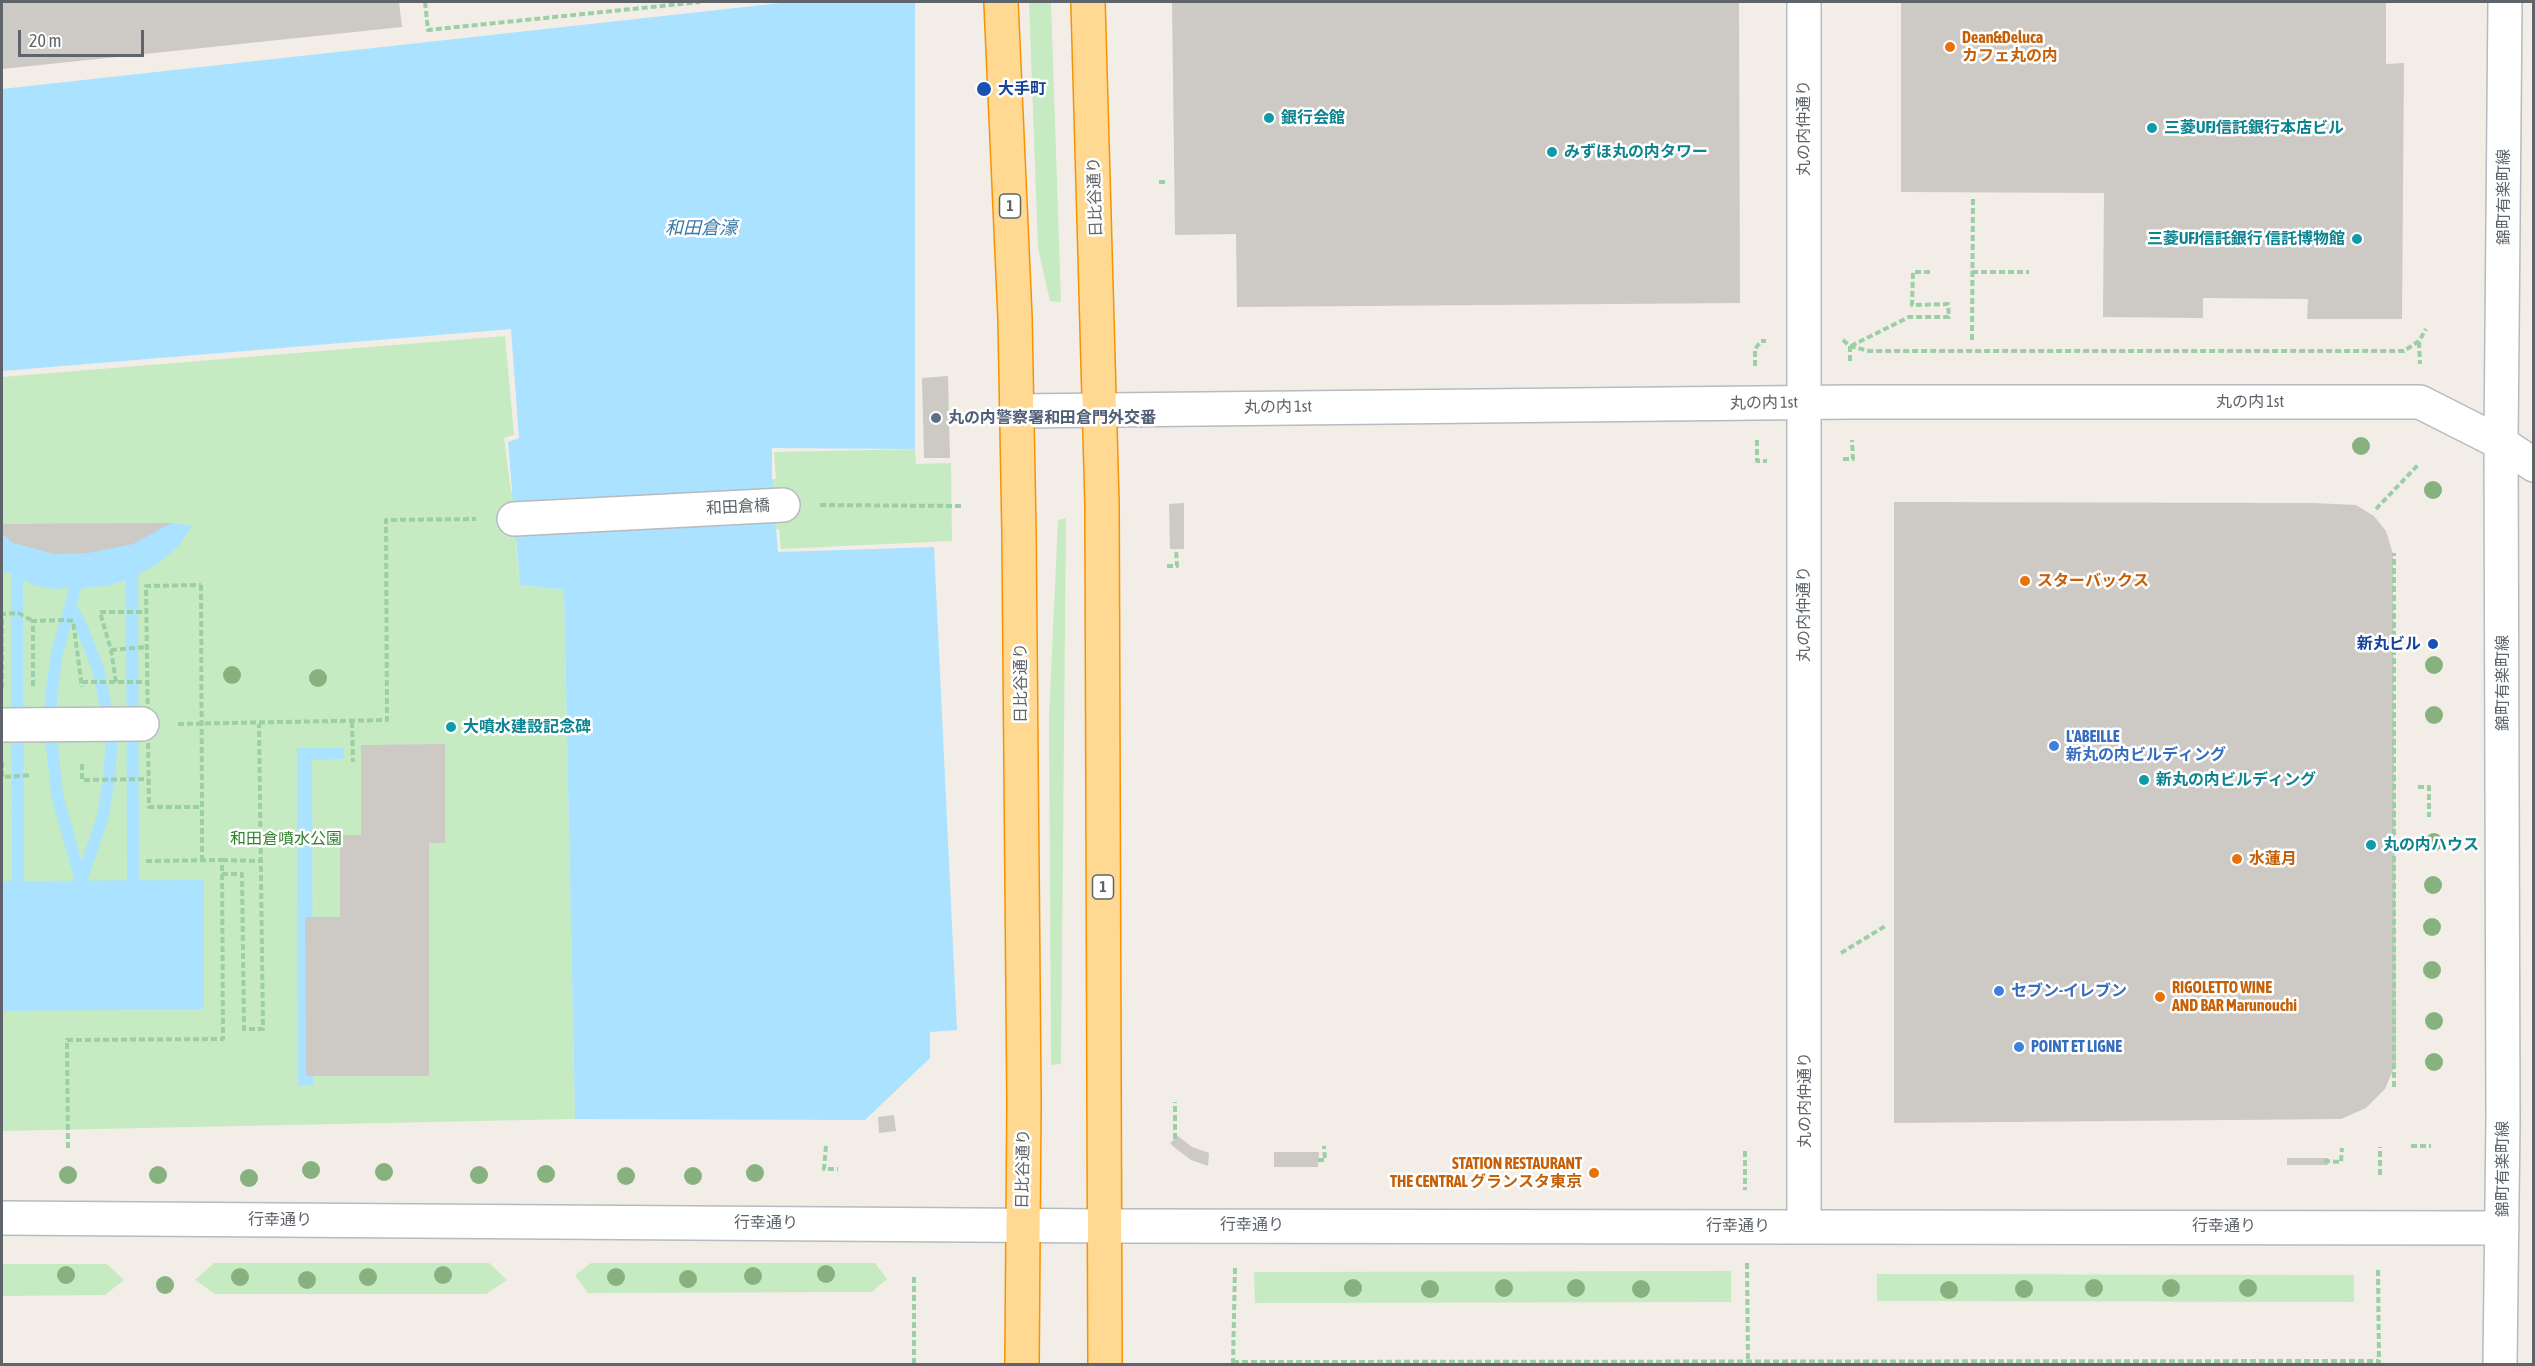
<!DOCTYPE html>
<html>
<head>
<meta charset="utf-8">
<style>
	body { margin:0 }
	#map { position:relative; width:2535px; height:1366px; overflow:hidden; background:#f2eee7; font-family:"Asap Condensed",sans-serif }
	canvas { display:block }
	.frame { position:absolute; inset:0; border:3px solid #5e6469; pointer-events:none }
	.scale { position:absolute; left:18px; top:30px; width:126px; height:27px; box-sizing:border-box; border:3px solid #5e6469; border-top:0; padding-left:8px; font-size:18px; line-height:21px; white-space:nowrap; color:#5e6469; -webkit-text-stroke:4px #fff; paint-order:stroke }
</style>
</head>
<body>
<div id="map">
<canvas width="2535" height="1366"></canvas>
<div class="frame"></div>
<div class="scale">20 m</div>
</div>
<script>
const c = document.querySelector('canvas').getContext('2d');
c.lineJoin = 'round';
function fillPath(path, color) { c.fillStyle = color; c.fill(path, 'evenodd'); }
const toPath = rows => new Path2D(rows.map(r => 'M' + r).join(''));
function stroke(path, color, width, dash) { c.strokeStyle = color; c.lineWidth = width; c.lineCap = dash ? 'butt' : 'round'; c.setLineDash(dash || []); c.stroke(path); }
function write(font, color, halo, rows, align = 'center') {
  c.font = font + ' "Asap Condensed","Noto Sans JP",sans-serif'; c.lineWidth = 5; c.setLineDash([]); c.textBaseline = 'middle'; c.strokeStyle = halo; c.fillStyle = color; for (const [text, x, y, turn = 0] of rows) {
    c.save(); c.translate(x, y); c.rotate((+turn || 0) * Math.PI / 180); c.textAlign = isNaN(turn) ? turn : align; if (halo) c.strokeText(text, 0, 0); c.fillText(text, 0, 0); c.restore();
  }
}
fillPath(toPath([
	[1029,2,1051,2,1061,302,1050,301,1038,248],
	[505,336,514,435,504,438,511,491,776,479,774,452,915,449,916,464,951,463,952,541,781,549,779,529,516,542,520,585,564,590,575,1119,2,1131,2,377],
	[1066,518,1061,1064,1051,1065,1049,717,1058,520],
	[214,1263,489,1263,507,1280,486,1294,215,1294,195,1280],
	[591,1263,875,1263,887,1279,872,1292,588,1293,575,1275],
	[2,1264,107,1264,124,1280,105,1295,2,1296],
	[1731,1271,1731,1302,1255,1303,1254,1272],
	[1877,1274,2354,1275,2354,1302,1877,1301]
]), '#c6ebc2');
fillPath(toPath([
	[790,2,915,2,915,449,772,448,772,477,778,552,934,547,957,1030,930,1032,930,1058,865,1120,575,1119,564,590,520,585,508,442,519,438,511,329,2,371,2,89],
	[171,523,192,526,178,547,157,564,132,578,106,586,55,589,36,586,2,570,2,524],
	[297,748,344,748,344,759,312,760,313,1085,298,1086],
	[204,880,204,1009,2,1011,2,881]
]), '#aae2ff');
stroke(toPath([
	[132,578,133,880],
	[17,579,18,881],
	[75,589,57,653,51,696,51,736,57,795,81,881],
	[70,607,80,623,98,669,112,737,109,780,102,820,81,881]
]), '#aae2ff', 12);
fillPath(toPath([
	[2,2,399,2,402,27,2,69],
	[1172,2,1739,2,1740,303,1237,307,1236,234,1175,235],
	[1901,2,2386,2,2386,64,2404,63,2402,319,2307,319,2308,299,2203,298,2203,318,2103,317,2104,193,1901,192],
	[948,376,950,458,924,458,922,378],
	[1894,502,2313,503,2356,505,2374,516,2386,531,2393,554,2396,1063,2385,1089,2366,1108,2341,1119,1894,1123],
	[1184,503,1184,549,1170,549,1169,504],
	[171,523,133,544,88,553,55,554,13,543,2,533,2,524],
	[445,744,445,843,429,843,429,1076,306,1076,305,917,340,917,340,835,361,835,361,745],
	[894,1115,896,1131,879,1133,878,1117],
	[1178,1136,1192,1147,1209,1153,1208,1166,1191,1160,1175,1148,1170,1143],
	[1274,1152,1319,1152,1318,1167,1274,1167],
	[2287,1158,2328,1158,2328,1165,2287,1165]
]), '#cdc9c4');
const street = toPath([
	[1804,2,1804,1226],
	[514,519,783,505],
	[2,725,142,724]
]);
const secondary = toPath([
	[1016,411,1851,402,2420,402,2501,443,2534,465],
	[2,1218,1105,1226,2502,1228],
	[2500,1364,2503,1119,2501,443,2505,2]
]);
const highway = toPath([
	[1001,2,1015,318,1019,532,1024,1102,1022,1364],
	[1088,2,1102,504,1105,1364]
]);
stroke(street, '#b7babf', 36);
stroke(secondary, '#b5bbc0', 36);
stroke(highway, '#f99200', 36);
stroke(toPath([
	[425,2,428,30,700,2],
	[1159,182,1168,182],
	[1972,272,2029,272],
	[1843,340,1850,346,1869,351,2404,351,2419,341,2426,329],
	[1972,340,1973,198],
	[2419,342,2420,364],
	[1850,346,1850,364],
	[1851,346,1909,317,1949,317,1948,304,1912,305,1913,272,1933,272],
	[1755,366,1755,349,1761,341,1766,341],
	[1757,440,1757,461,1767,461],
	[1843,459,1853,459,1852,440],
	[820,505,963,506],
	[2376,509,2419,464],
	[1167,566,1177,566,1176,549],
	[201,585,202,807,149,807,146,586,201,585],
	[111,650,147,647],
	[82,682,147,682],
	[116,682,111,650,100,612,147,612],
	[33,686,33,621,66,620,73,621,82,687],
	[2,688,2,614,18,613,33,621],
	[352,722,353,762],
	[178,724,387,720,386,520,476,519],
	[2,762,2,777,31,775],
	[82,764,82,780,148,779],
	[2418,787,2429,787,2429,817],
	[287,842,340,843],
	[222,860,261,861],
	[202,861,202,807],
	[222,874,242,874,244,1029,263,1029,259,724],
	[1841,953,1887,925],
	[2394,1087,2394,553],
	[1175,1139,1175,1102],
	[826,1146,824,1169,838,1169],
	[2411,1146,2431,1146],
	[68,1148,67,1040,223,1039,222,860,146,861],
	[1745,1151,1745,1190],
	[1318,1160,1325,1160,1324,1146],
	[2324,1161,2341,1162,2342,1148],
	[2380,1175,2380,1147],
	[1747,1263,1748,1364],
	[2378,1270,2379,1364],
	[1233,1362,2379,1361],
	[914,1364,914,1275],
	[1233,1364,1235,1268]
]), '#9ccfa5', 4, [6, 3]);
stroke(street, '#fff', 33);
stroke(secondary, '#fff', 33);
stroke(highway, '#ffd891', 33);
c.fillStyle = '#87b280';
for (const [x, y] of [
	[2361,446],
	[2433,490],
	[2434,665],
	[232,675],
	[318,678],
	[2434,715],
	[2434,842],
	[2433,885],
	[2432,927],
	[2432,970],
	[2434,1021],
	[2434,1062],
	[311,1170],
	[384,1172],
	[755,1173],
	[546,1174],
	[68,1175],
	[158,1175],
	[479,1175],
	[626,1176],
	[693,1176],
	[249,1178],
	[826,1274],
	[66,1275],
	[443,1275],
	[753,1276],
	[240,1277],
	[368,1277],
	[616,1277],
	[688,1279],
	[307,1280],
	[165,1285],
	[1353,1288],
	[1504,1288],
	[1576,1288],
	[2094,1288],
	[2171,1288],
	[2248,1288],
	[1430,1289],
	[1641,1289],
	[2024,1289],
	[1949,1290]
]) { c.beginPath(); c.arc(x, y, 9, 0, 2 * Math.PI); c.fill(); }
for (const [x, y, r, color] of [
	[1950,47,6,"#e8710a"],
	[984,89,8,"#1a4fb4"],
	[1269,118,6,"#0f9aa8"],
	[2152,128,6,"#0f9aa8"],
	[1552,152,6,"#0f9aa8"],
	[2357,239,6,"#0f9aa8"],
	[936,418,6,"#5c6f8a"],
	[2025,581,6,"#e8710a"],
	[2433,644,6,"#1a4fb4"],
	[451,727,6,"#0f9aa8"],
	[2054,746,6,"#3f7fe0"],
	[2144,780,6,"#0f9aa8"],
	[2371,845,6,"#0f9aa8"],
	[2237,859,6,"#e8710a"],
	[1999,991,6,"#3f7fe0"],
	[2160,997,6,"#e8710a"],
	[2019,1047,6,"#3f7fe0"],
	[1594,1173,6,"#e8710a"]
]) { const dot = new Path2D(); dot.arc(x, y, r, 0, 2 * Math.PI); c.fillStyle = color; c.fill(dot); stroke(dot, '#fff', 2); }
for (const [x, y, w] of [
	[1010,206,21],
	[1103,887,21]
]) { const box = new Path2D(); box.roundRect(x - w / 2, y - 12, w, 24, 4.5); c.fillStyle = '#fff'; c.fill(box); stroke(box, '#5e6469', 1.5); }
write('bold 15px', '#5e6469', null, [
	["1",1010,206],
	["1",1103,887]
]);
write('bold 16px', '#c56008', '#fff', [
	["Dean&Deluca",1962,38],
	["カフェ丸の内",1962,56],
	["スターバックス",2037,581],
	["水蓮月",2249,859],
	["RIGOLETTO WINE",2172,988],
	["AND BAR Marunouchi",2172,1006],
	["STATION RESTAURANT",1582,1164,"right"],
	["THE CENTRAL グランスタ東京",1582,1182,"right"]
], 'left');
write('bold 16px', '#164399', '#fff', [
	["大手町",998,89],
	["新丸ビル",2421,644,"right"]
], 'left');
write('bold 16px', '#0d838f', '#fff', [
	["銀行会館",1281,118],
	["三菱UFJ信託銀行本店ビル",2164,128],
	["みずほ丸の内タワー",1564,152],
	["三菱UFJ信託銀行 信託博物館",2345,239,"right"],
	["大噴水建設記念碑",463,727],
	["新丸の内ビルディング",2156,780],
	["丸の内ハウス",2383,845]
], 'left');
write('16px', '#5e6469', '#fff', [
	["丸の内仲通り",1804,128,-90],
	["日比谷通り",1095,197,-92],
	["錦町有楽町線",2504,197,-90],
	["丸の内 1st",2250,402],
	["丸の内 1st",1764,403,-1],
	["丸の内 1st",1278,407,-1],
	["和田倉橋",738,507,-3],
	["丸の内仲通り",1804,614,-90],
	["日比谷通り",1021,683,-90],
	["錦町有楽町線",2503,683,-90],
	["丸の内仲通り",1805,1100,-90],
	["日比谷通り",1023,1169,-89],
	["錦町有楽町線",2503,1169,-90],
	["行幸通り",280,1220],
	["行幸通り",766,1223],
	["行幸通り",1252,1225],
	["行幸通り",1738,1226],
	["行幸通り",2224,1226]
]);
write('bold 16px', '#4e5e75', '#fff', [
	["丸の内警察署和田倉門外交番",948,418]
], 'left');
write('bold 16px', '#366cbe', '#fff', [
	["L'ABEILLE",2066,737],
	["新丸の内ビルディング",2066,755],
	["セブン-イレブン",2011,991],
	["POINT ET LIGNE",2031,1047]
], 'left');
write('16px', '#30812c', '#fff', [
	["和田倉噴水公園",286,839]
]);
write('italic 18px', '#377aa9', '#fff', [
	["和田倉濠",701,228]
]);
</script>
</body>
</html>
